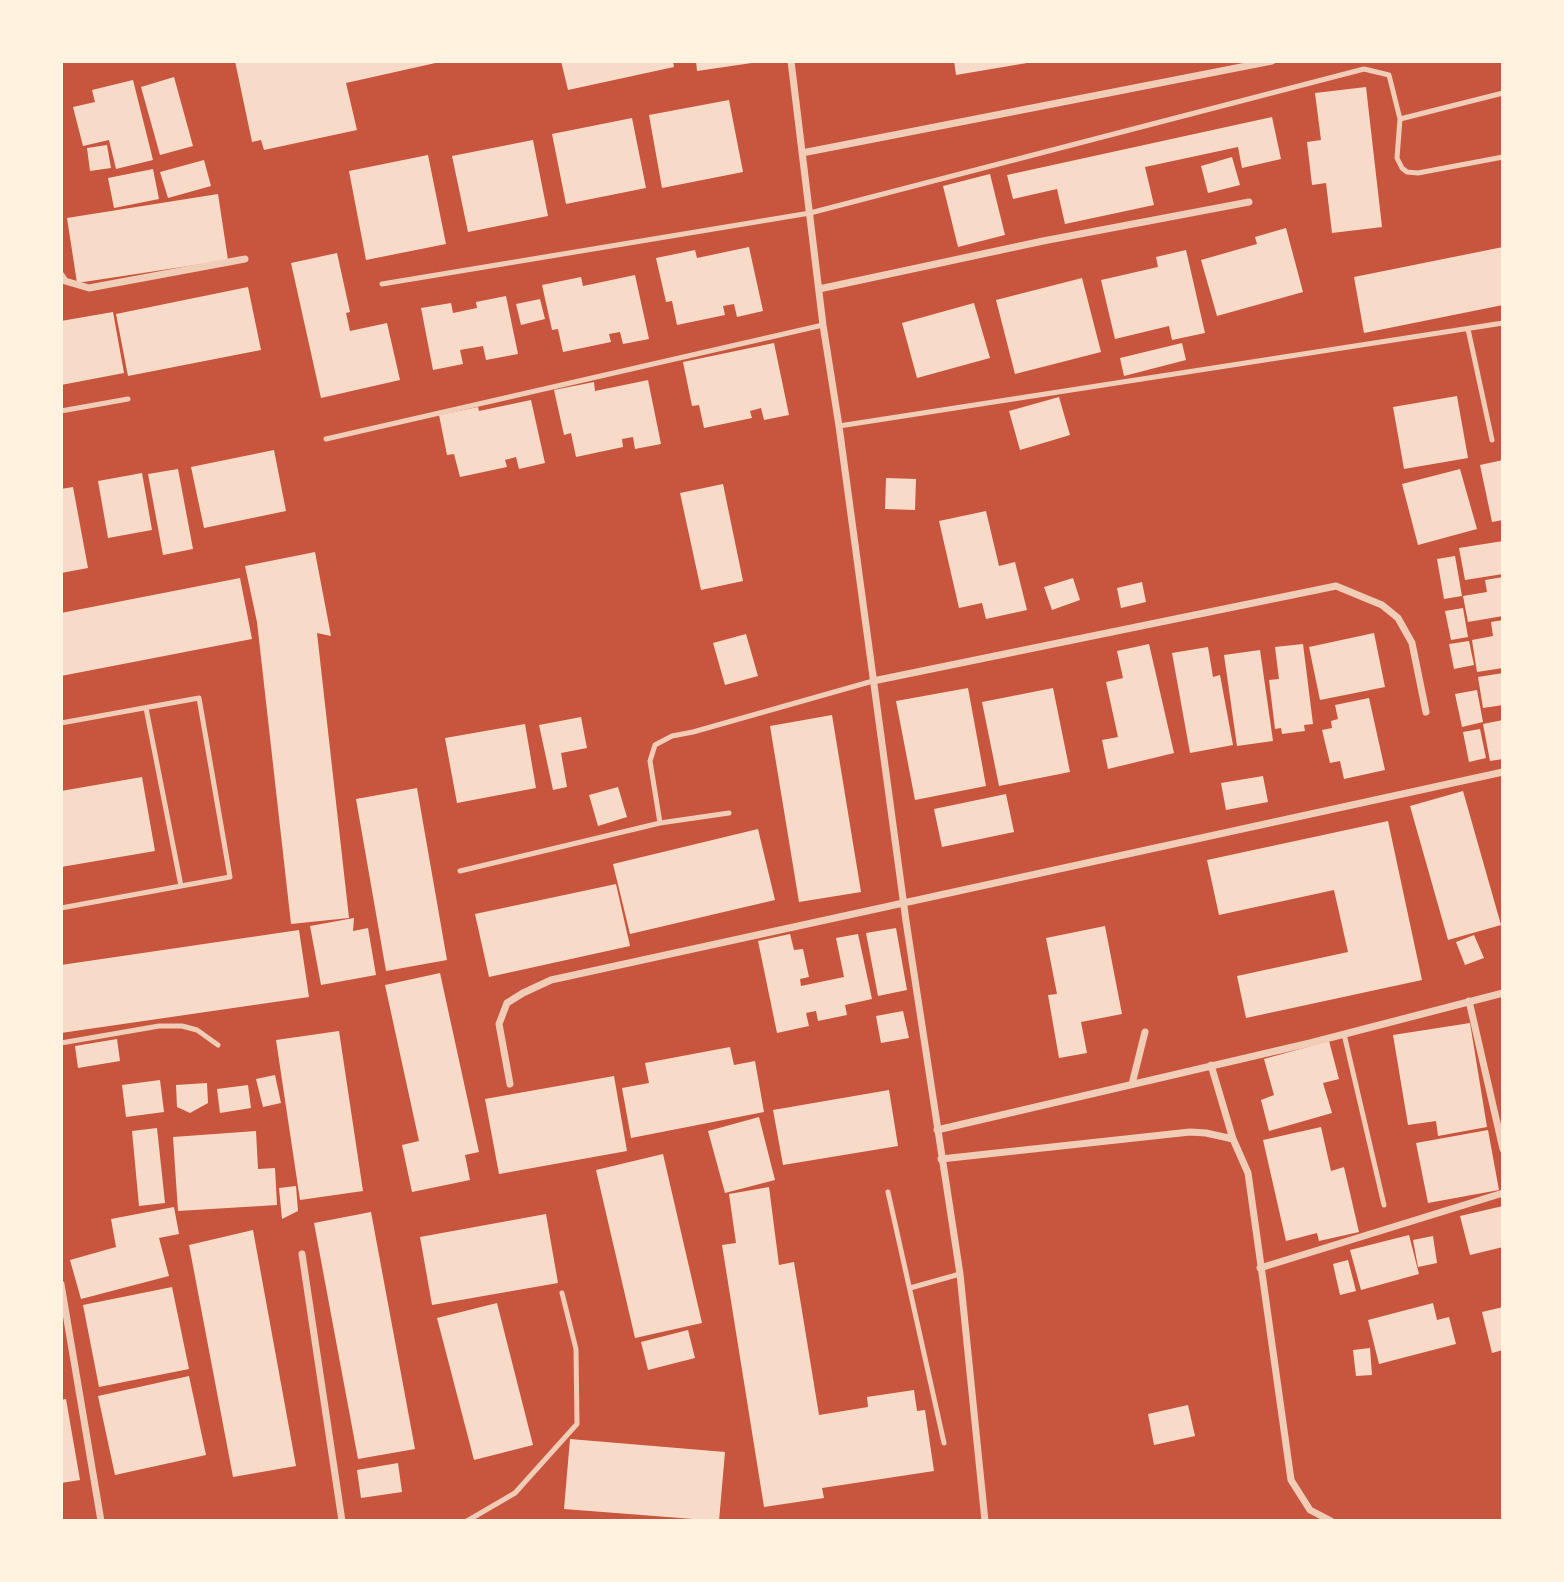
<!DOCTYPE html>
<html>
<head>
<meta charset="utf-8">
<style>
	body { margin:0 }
	#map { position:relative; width:1564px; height:1582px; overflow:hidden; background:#c8553d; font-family:Signika,sans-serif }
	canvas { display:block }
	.frame { position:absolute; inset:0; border:63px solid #fff3e0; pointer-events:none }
</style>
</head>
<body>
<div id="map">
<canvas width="1564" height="1582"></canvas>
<div class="frame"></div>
</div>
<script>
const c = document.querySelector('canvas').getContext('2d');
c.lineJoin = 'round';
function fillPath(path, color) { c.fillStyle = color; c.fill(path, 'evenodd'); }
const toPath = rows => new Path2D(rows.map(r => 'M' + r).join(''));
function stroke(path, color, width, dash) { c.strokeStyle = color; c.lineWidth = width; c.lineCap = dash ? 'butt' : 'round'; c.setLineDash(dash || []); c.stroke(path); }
fillPath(toPath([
	[235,61,440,61,440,62,346,83,357,130,264,150,261,140,252,142],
	[561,61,673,61,674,67,568,90],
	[696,61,752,61,752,63,697,71],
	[954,61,1027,61,1027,63,956,75],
	[174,77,193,146,160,155,141,87],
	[133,80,153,160,116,169,109,140,83,146,73,107,95,102,92,90],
	[1366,87,1382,227,1332,233,1326,183,1312,185,1307,142,1321,140,1315,93],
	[729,100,743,172,662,188,649,115],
	[1272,117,1281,159,1242,168,1238,147,1145,167,1154,205,1065,224,1057,189,1013,199,1007,175],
	[632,118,646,188,566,204,552,134],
	[533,140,548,216,468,232,452,156],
	[107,145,111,168,90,171,87,148],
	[428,155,446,244,366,260,349,171],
	[1232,157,1240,185,1208,193,1201,166],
	[204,160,211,186,168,198,160,172],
	[153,169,159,199,114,208,108,178],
	[990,174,1005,235,958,247,943,186],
	[218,194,228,260,77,283,67,218],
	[1286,228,1303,292,1217,316,1201,260,1257,244,1255,237],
	[749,247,763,311,737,317,734,304,723,306,725,315,677,325,672,301,666,302,656,258,695,250,697,258],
	[1503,247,1503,305,1364,333,1354,277],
	[1186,250,1205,333,1172,340,1169,326,1115,339,1101,280,1158,267,1156,257],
	[337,253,350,312,346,313,350,331,387,323,400,380,321,398,291,263],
	[635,275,649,339,623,344,620,332,609,334,611,342,563,352,558,329,552,330,542,285,581,277,583,286],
	[1082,278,1101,352,1015,374,996,300],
	[248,287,261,350,128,376,116,314],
	[506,296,518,354,486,360,483,346,460,350,463,364,433,370,421,308,451,303,453,313,477,308,476,302],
	[540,299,545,319,521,325,516,304],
	[974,303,990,358,917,378,902,323],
	[113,312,124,373,61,385,61,321],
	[774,343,789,415,764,420,761,408,750,411,752,418,704,428,699,405,692,406,683,362],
	[1182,343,1186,360,1124,376,1120,358],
	[648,380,661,444,635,449,633,437,622,439,623,447,576,457,571,433,564,435,554,390,594,382,595,391],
	[1457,396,1468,458,1404,469,1393,407],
	[1059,397,1070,435,1020,450,1009,411],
	[531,400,545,463,519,469,516,457,505,460,507,467,460,477,454,454,447,455,439,415,478,407,479,411],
	[274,450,286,511,204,528,191,467],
	[1503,460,1503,520,1492,522,1480,465],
	[178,469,193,549,163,555,148,474],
	[1460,469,1477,529,1418,545,1402,484],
	[142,473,152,530,108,538,98,481],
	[886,478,916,479,915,510,885,509],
	[723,484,743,581,701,590,680,493],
	[73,487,88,568,61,573,61,489],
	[986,511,999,566,1015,562,1027,610,986,619,982,603,959,608,939,521],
	[1503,541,1503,574,1465,580,1459,548],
	[315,552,331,636,317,633,349,918,291,924,257,622,245,566],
	[1455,556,1462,596,1444,599,1437,559],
	[1503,577,1503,616,1468,622,1463,596,1487,592,1485,580],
	[240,578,252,639,61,676,61,613],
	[1073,578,1080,600,1052,610,1044,587],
	[1142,582,1146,602,1121,608,1117,588],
	[1463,608,1468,637,1451,640,1445,611],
	[1503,620,1503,668,1477,672,1472,640,1493,636,1491,622],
	[1374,633,1385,687,1320,700,1309,647],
	[746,634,758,676,725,685,713,643],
	[1469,641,1474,665,1454,669,1449,644],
	[1149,644,1174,753,1108,769,1102,740,1118,737,1106,682,1123,678,1117,651],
	[1303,644,1313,724,1304,725,1305,731,1282,734,1281,728,1275,729,1269,680,1279,679,1275,647],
	[1208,647,1213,677,1220,675,1233,745,1190,753,1172,653],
	[1260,650,1273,741,1237,746,1224,655],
	[1503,673,1503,705,1483,708,1478,677],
	[968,688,986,786,915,800,896,701],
	[1053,688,1070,772,999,786,982,702],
	[1477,690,1483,722,1462,727,1455,694],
	[1369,698,1385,770,1344,779,1340,761,1330,763,1322,730,1332,728,1331,721,1338,719,1335,705],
	[832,715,861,892,799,902,770,726],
	[581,717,587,748,561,753,567,787,553,790,539,725],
	[1503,720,1503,759,1490,761,1483,724],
	[525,724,536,788,457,803,445,738],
	[1480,729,1486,758,1469,762,1463,732],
	[1263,776,1268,802,1226,810,1221,783],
	[142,777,155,851,61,867,61,791],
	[618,787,627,817,598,826,589,795],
	[417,788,447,960,386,971,356,799],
	[1463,791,1501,925,1448,940,1410,806],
	[1006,794,1014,832,942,847,934,809],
	[1388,821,1422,980,1246,1018,1237,976,1348,952,1334,890,1219,915,1207,860],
	[758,829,775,900,630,934,613,864],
	[616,884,630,946,489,977,475,914],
	[354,918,353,931,368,928,376,975,321,985,310,926],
	[1105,926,1122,1014,1081,1022,1087,1053,1059,1058,1048,995,1057,994,1046,938],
	[896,928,907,990,878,996,866,933],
	[299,930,309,997,61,1033,61,965],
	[790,934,794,950,803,949,809,977,800,979,801,986,844,977,836,938,858,934,872,999,845,1005,847,1015,818,1021,816,1011,806,1013,809,1026,777,1033,758,941],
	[1474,935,1484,958,1465,965,1456,942],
	[440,973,479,1152,465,1155,470,1180,412,1192,402,1145,419,1141,385,985],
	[903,1011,909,1038,881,1043,876,1016],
	[1470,1023,1487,1127,1438,1136,1436,1121,1408,1125,1393,1035],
	[339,1031,363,1191,300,1200,276,1040],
	[117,1039,120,1061,78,1068,75,1046],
	[1329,1041,1339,1079,1323,1083,1332,1113,1269,1131,1261,1100,1274,1095,1264,1059],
	[730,1047,734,1065,755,1061,764,1112,631,1138,622,1088,649,1083,645,1063],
	[275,1075,281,1103,263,1107,256,1079],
	[614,1076,627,1151,499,1174,485,1099],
	[160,1080,164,1112,126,1117,122,1085],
	[207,1083,208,1103,190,1113,177,1107,176,1085],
	[248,1085,251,1108,220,1113,217,1089],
	[889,1090,898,1146,783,1165,773,1110],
	[759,1117,775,1180,725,1193,708,1131],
	[1321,1127,1331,1171,1344,1167,1359,1232,1319,1241,1317,1233,1286,1241,1263,1140],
	[157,1128,165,1203,139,1206,132,1131],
	[1488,1130,1499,1190,1428,1203,1416,1143],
	[256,1131,258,1169,275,1168,277,1205,178,1211,173,1137],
	[663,1154,702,1323,635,1338,596,1170],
	[296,1186,298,1211,282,1219,279,1188],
	[769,1187,779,1265,794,1262,819,1415,868,1407,867,1397,914,1390,917,1411,925,1410,934,1471,822,1488,824,1498,764,1507,722,1245,736,1243,729,1194],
	[1503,1206,1503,1247,1470,1255,1460,1216],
	[174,1207,179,1234,159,1238,169,1276,81,1299,70,1260,116,1247,111,1219],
	[371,1212,415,1449,358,1459,314,1223],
	[546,1214,558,1283,432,1305,420,1237],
	[253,1230,296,1466,233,1477,189,1245],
	[1409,1235,1419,1274,1361,1290,1350,1250],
	[1433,1236,1437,1263,1418,1267,1413,1240],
	[1348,1260,1356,1291,1340,1295,1333,1264],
	[172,1287,189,1369,99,1387,83,1305],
	[497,1303,533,1445,474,1460,437,1318],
	[1433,1303,1437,1320,1449,1317,1456,1344,1379,1364,1368,1320],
	[1503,1307,1503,1350,1492,1353,1482,1312],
	[688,1330,695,1358,648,1370,641,1342],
	[1370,1348,1372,1375,1356,1376,1353,1350],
	[189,1376,206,1455,115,1475,98,1396],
	[66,1399,80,1480,61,1483,61,1400],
	[1188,1405,1195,1436,1154,1445,1148,1414],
	[570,1439,725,1452,719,1521,564,1509],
	[398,1463,402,1492,361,1498,357,1470]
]), '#f7dbc8');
stroke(toPath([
	[1400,119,1503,93],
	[382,284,810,213,1364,69,1389,75,1400,119,1397,158,1402,168,1407,172,1418,173,1503,157],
	[1468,329,1492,440],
	[61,411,128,399],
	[839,426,1503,323],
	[326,439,823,325],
	[146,708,181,886],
	[61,723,199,698,230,877,61,908],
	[660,823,729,813],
	[460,871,660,823,650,761,655,745,672,736,693,732,873,681],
	[1344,1034,1384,1205],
	[61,1043,159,1026,182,1026,197,1030,218,1045],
	[888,1192,944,1443],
	[910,1288,960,1274],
	[467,1521,515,1493,577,1424,576,1349,562,1293]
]), '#f1ccb7', 5);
stroke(toPath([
	[791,61,823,325,839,426,906,921,960,1274,985,1521],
	[802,153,1272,61],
	[61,275,65,281,89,288,245,259],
	[819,289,1043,241,1249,202],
	[873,681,1336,586,1382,605,1398,618,1412,643,1426,712],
	[1469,1001,1503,1149],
	[1211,1065,1233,1139],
	[510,1084,499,1024,507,1003,523,993,551,980,1503,772],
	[1132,1084,1145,1032],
	[937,1130,1310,1043,1503,993],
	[941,1159,1190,1132,1206,1133,1233,1139,1248,1173,1291,1480,1310,1510,1331,1521],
	[302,1254,342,1521],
	[1260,1268,1503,1193],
	[61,1284,101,1521]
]), '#f1ccb7', 7);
</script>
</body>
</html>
